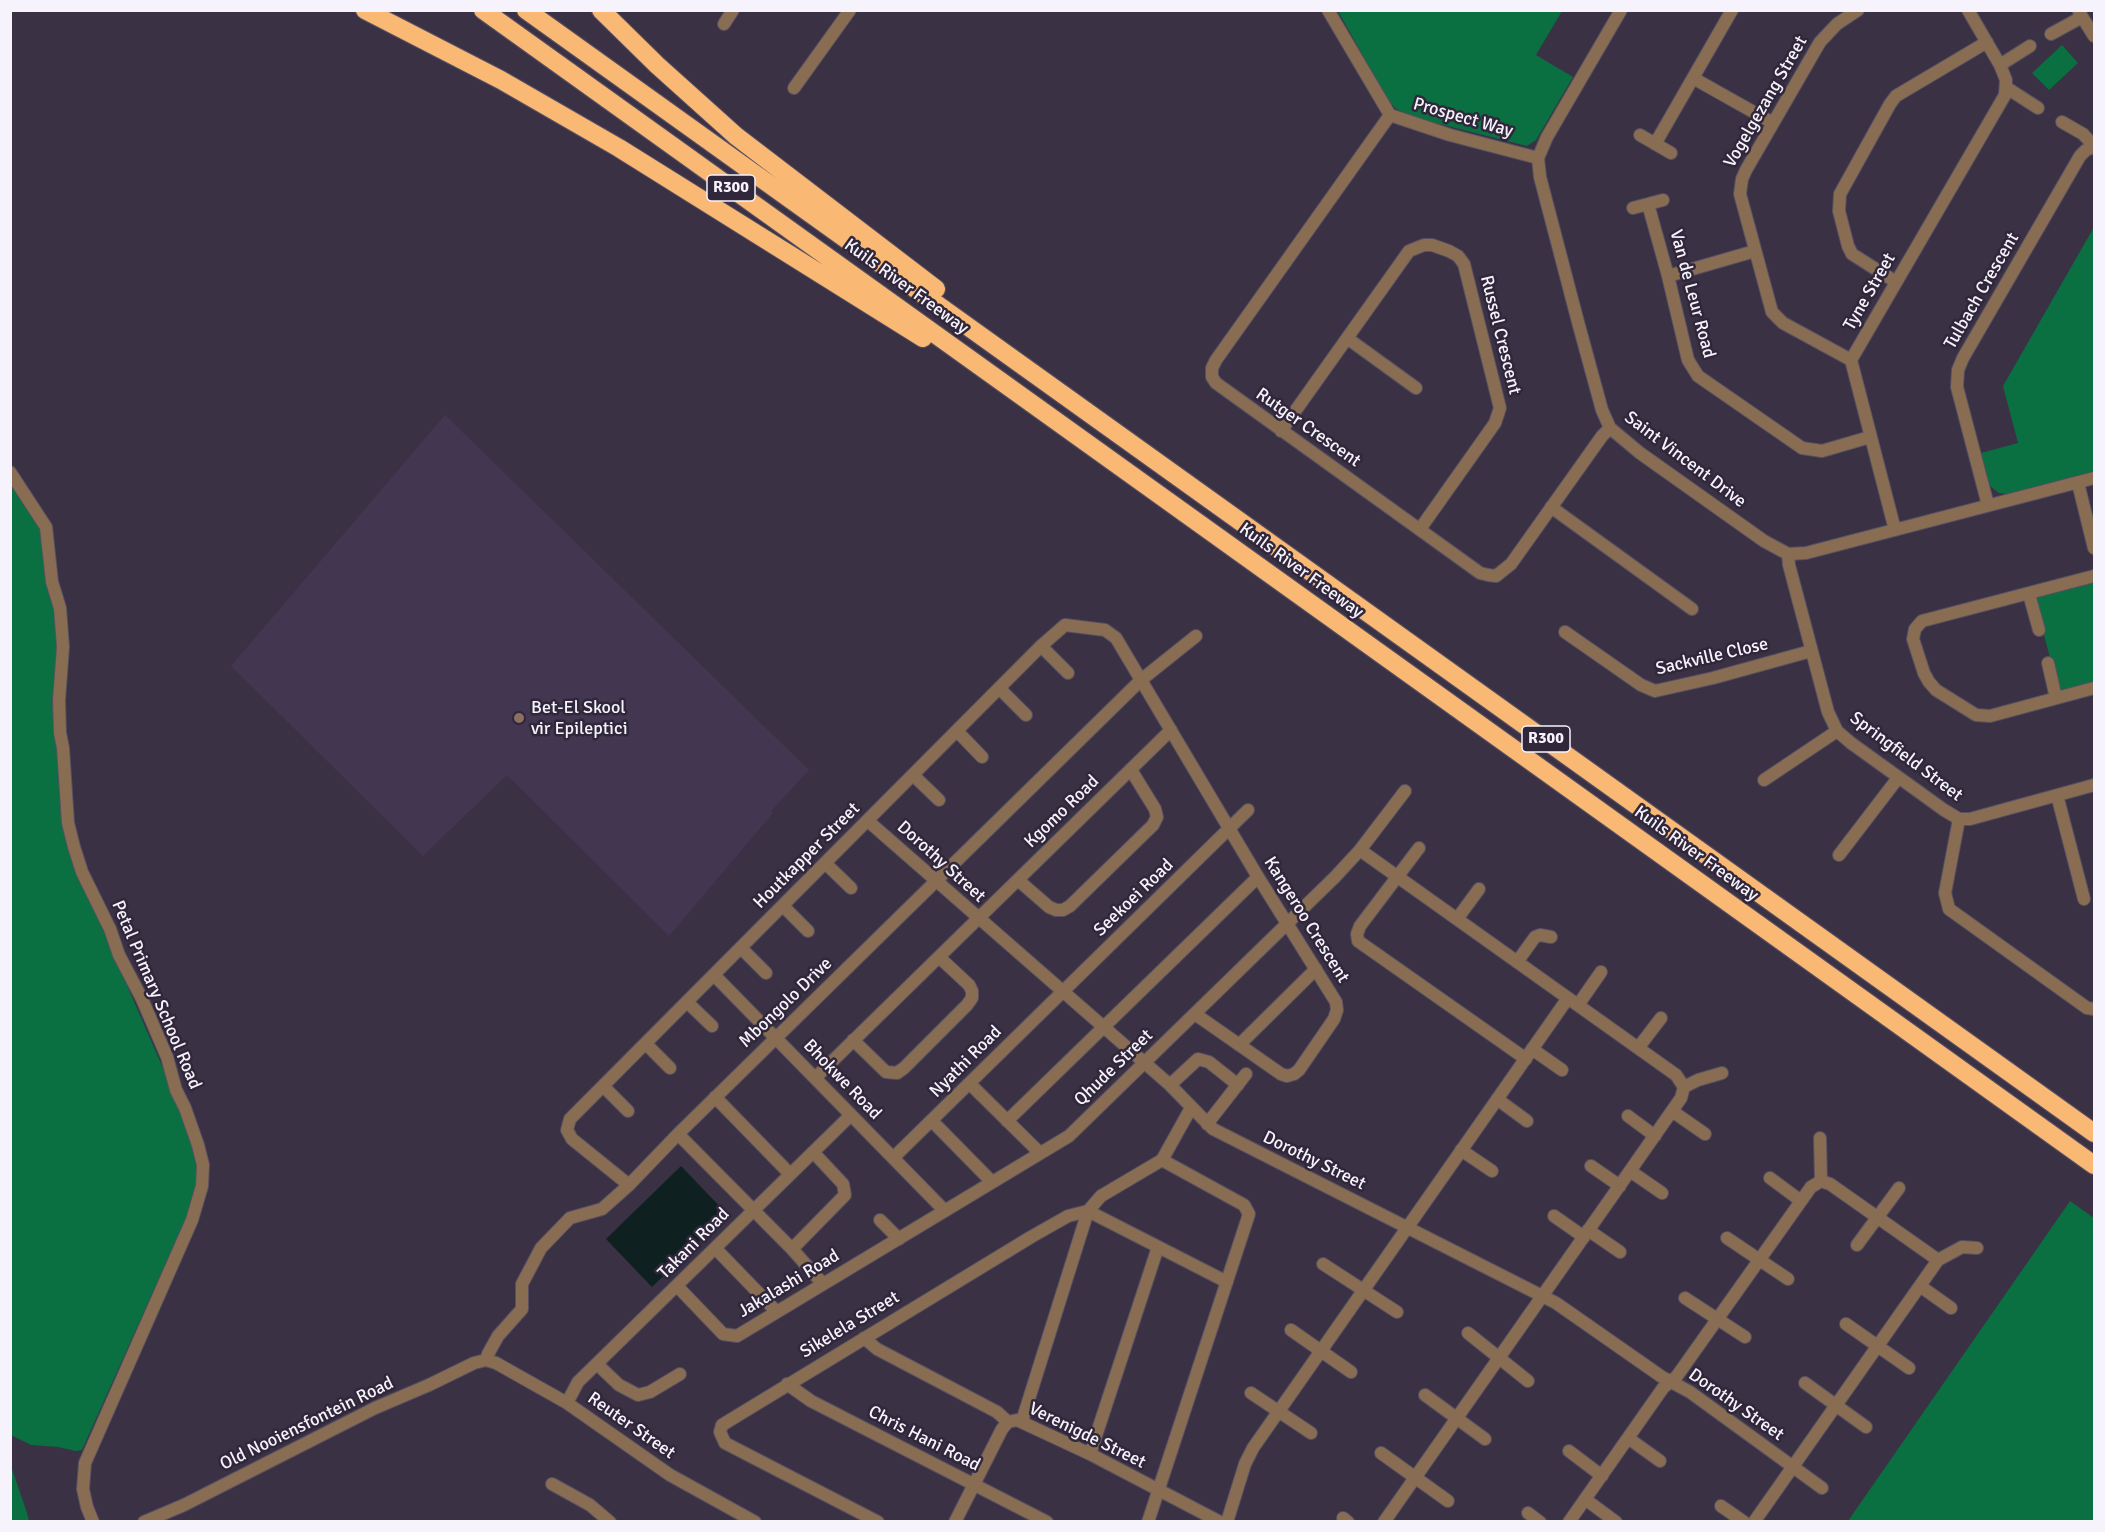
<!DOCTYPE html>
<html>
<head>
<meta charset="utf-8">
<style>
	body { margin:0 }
	#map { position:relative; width:2105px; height:1532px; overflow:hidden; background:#3a3145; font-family:Signika,sans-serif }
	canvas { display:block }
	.frame { position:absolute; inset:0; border:12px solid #f7f3fd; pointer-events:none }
</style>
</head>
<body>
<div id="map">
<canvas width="2105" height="1532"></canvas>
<div class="frame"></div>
</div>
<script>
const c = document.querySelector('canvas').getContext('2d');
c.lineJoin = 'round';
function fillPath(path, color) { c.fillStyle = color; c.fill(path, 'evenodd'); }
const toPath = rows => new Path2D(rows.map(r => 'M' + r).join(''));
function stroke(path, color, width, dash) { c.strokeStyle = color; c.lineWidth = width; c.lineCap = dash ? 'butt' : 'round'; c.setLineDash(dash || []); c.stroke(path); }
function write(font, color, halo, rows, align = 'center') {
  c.font = font + ' Signika,sans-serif'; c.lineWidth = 5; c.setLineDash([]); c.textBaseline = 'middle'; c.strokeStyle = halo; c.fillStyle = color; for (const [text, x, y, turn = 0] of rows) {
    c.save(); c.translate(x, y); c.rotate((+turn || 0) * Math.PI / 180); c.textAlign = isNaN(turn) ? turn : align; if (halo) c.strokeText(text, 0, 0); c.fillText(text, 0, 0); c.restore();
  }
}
fillPath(toPath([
	[445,415,809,770,771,811,773,813,669,936,507,775,423,856,231,666]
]), '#423651');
fillPath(toPath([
	[1338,11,1562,11,1536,55,1573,77,1536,140,1527,146,1408,116,1395,108,1386,97],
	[2062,45,2078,63,2049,90,2032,73],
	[2094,227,2094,471,2007,494,1999,493,1990,486,1981,453,2018,443,2003,386],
	[10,484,42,529,58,632,56,701,79,875,166,1075,194,1149,198,1168,197,1188,189,1211,82,1450,76,1451,58,1447,31,1445,11,1435],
	[2089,583,2094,584,2094,683,2059,692,2034,597],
	[2070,1201,2094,1218,2094,1521,1848,1521],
	[10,1463,27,1513,29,1521,11,1521]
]), '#0a6f41');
fillPath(toPath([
	[681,1166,727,1214,652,1287,606,1239]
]), '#0f2020');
const minor = toPath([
	[1328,10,1390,115,1450,135,1538,158],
	[1621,10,1547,137,1538,158,1540,177,1578,322,1602,410,1610,428,1640,453,1764,541,1788,554,1806,553,2094,478],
	[2079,12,2094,36],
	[724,24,733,10],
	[2051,34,2082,17],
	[2000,65,2030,46],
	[1693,78,1773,123],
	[794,88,850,10],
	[2007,88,2038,108],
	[1390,115,1216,360,1212,368,1212,377,1216,383,1480,573,1488,575,1496,576,1511,564,1602,436,1610,428],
	[2062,122,2083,134,2094,146],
	[1640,135,1671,153],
	[1655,144,1732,10],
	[1648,204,1668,276,1688,360,1698,376,1802,448,1822,451,1870,437],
	[1633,208,1663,200],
	[1668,276,1755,251],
	[1896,282,1852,254,1848,246,1839,211,1840,194,1890,104,1896,96,1987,42],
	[1347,338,1416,388],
	[1851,360,1783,323,1772,312,1740,194,1742,179,1746,170,1820,42,1837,24,1858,10],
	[1281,431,1409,251,1424,245,1432,245,1449,251,1458,256,1464,264,1500,408,1495,423,1420,529],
	[10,472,46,527,52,582,60,608,63,647,59,700,60,733,63,748,68,823,74,847,82,872,110,929,119,955,142,999,167,1057,176,1090,185,1108,198,1145,203,1165,202,1186,192,1220,85,1463,83,1489,87,1507,93,1522],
	[2078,483,2094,548],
	[1988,505,1957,387,1958,370,1963,358,2080,156,2086,150,2094,147],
	[1551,507,1692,609],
	[1895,530,1851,360,2005,95,2006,80,2000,65,1968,10],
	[1788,554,1789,565,1828,712,1837,731,1851,743,1944,810,1959,819,1970,819,2094,785],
	[2094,576,1922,621,1915,629,1913,639,1924,673,1929,682,1936,690,1976,715,1990,716,2094,688],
	[2029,594,2039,630],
	[1565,632,1641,685,1655,691,1713,678,1811,651],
	[1041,646,1068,673],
	[2048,663,2056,698],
	[999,688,1026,715],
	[957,731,982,757],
	[913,775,939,800],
	[1764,780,1837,731],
	[2057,795,2084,899],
	[1959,819,1945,893,1949,909,2087,1008,2094,1009],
	[868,821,1170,1085,1213,1129,1556,1303,1662,1377,1690,1392,1822,1488],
	[1419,848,1360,926,1357,934,1358,941,1526,1059],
	[1360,850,1676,1075,1684,1087],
	[1839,855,1898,778],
	[825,863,851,888],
	[1018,880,1049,907,1056,910,1063,910,1070,906,1153,825,1157,817,1155,809,1131,770],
	[783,906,808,931],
	[1457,919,1479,889],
	[741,948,766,973],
	[1517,962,1535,937,1540,935,1551,937],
	[714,975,945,1211],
	[687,1002,712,1026],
	[1578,1005,1601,972],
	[853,1040,886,1072,897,1073,904,1068,967,1005,972,998,972,991,969,985,939,957],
	[646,1044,670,1068],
	[1239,1045,1316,969],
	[1638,1048,1661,1018],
	[1532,1049,1562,1070],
	[815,1078,1171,730],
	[970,1084,1040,1153],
	[1170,1085,1198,1059,1209,1062,1238,1085],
	[603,1086,628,1111],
	[715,1097,790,1174],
	[1497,1099,1527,1121],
	[1672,1111,1705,1134],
	[1628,1116,1655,1136],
	[932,1121,992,1182],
	[1007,1121,1258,877],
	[1207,1124,1246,1074],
	[678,1134,792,1249,823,1284],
	[1461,1150,1492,1171],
	[893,1158,1248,810],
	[1162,1160,1191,1108],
	[1591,1166,1620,1186],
	[1630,1171,1662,1193],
	[1770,1178,1801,1201],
	[1821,1181,1830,1184,1938,1260],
	[629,1185,572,1139,567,1130,570,1119,1041,646,1065,625,1105,630,1116,638,1258,877,1336,1002,1337,1010,1334,1019,1299,1070,1294,1074,1287,1076,1281,1074,1195,1014],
	[1554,1216,1584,1237],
	[880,1220,899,1239],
	[1588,1230,1620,1252],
	[1727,1238,1788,1279],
	[1857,1245,1899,1188],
	[715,1248,777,1312],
	[792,1249,845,1195,843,1184,813,1152],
	[1323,1264,1397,1312],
	[677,1286,723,1334,737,1336,1069,1136,1335,877,1360,850,1405,791],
	[1920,1286,1951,1308],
	[1685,1298,1745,1337],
	[1846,1324,1909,1368],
	[1291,1330,1351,1372],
	[1468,1333,1528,1381],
	[864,1338,877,1349,997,1412,1008,1422],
	[486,1360,488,1354,498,1336,522,1309,522,1284,541,1248,570,1218,602,1209,629,1185,678,1134,1141,680,1196,636],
	[597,1364,619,1385,638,1395,650,1392,680,1374],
	[1805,1383,1866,1427],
	[787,1384,811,1401,1047,1522],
	[1251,1393,1311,1433],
	[1425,1395,1485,1439],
	[567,1403,578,1382,851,1115],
	[1022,1421,1088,1211,1227,1282],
	[1628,1438,1660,1461],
	[1569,1451,1602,1476],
	[1381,1453,1448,1501],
	[1090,1454,1158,1247],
	[552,1484,590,1505,610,1522],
	[1585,1499,1616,1522],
	[1721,1506,1744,1522],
	[1528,1513,1540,1522],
	[1343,1518,1348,1522],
	[144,1522,184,1505,375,1408,429,1385,474,1363,486,1360,496,1363,567,1403,670,1475,755,1522],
	[878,1522,725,1443,720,1432,722,1425,1031,1237,1068,1216,1088,1211,1101,1196,1162,1160,1244,1205,1249,1214,1148,1522],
	[955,1522,1002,1429,1008,1422,1017,1420,1090,1454,1220,1522],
	[1227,1522,1245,1464,1253,1448,1568,998],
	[1384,1522,1681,1098,1684,1087,1698,1080,1722,1073],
	[1569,1522,1663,1388,1677,1376,1811,1187,1821,1181,1820,1138],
	[1754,1522,1938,1260,1962,1247,1977,1248]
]);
const motorway = toPath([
	[365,10,501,80,619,148,923,338],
	[483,10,2094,1165],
	[526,10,2094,1133],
	[601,10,657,65,736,136,936,289]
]);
stroke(minor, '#585062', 14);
stroke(motorway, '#585062', 20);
stroke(minor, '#886d53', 12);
stroke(motorway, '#f9b874', 18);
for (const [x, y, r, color] of [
	[519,718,6,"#8d6e63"]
]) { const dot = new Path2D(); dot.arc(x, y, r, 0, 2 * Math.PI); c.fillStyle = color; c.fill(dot); stroke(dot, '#30273a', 2); }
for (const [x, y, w] of [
	[731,188,48],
	[1546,739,48]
]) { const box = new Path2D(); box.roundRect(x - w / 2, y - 13, w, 26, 4.5); c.fillStyle = '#30273a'; c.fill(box); stroke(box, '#f7f3fd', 1.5); }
write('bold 16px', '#f7f3fd', null, [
	["R300",731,188],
	["R300",1546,739]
]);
write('18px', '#f7f3fd', '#30273a', [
	["Vogelgezang Street",1766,102,-60],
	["Prospect Way",1463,118,16],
	["Kuils River Freeway",906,287,36],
	["Tulbach Crescent",1982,291,-60],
	["Tyne Street",1870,292,-60],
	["Van de Leur Road",1692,294,75],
	["Russel Crescent",1500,335,76],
	["Rutger Crescent",1308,428,35],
	["Saint Vincent Drive",1685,460,37],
	["Kuils River Freeway",1301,571,36],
	["Sackville Close",1712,657,-13],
	["Springfield Street",1906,757,37],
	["Kgomo Road",1062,812,-44],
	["Kuils River Freeway",1696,854,36],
	["Houtkapper Street",807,856,-45],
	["Dorothy Street",941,862,42],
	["Seekoei Road",1134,898,-44],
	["Kangeroo Crescent",1306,920,58],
	["Petal Primary School Road",156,995,67],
	["Mbongolo Drive",786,1003,-44],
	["Nyathi Road",966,1062,-45],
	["Qhude Street",1114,1068,-44],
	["Bhokwe Road",842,1080,46],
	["Dorothy Street",1314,1161,26],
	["Takani Road",694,1244,-45],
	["Jakalashi Road",789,1284,-31],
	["Sikelela Street",850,1325,-31],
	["Dorothy Street",1736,1405,35],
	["Old Nooiensfontein Road",307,1424,-26],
	["Reuter Street",631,1426,35],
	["Verenigde Street",1087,1436,26],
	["Chris Hani Road",924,1439,27]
]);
write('18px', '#f7f3fd', '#30273a', [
	["Bet-El Skool",531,708],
	["vir Epileptici",531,729]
], 'left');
</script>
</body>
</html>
